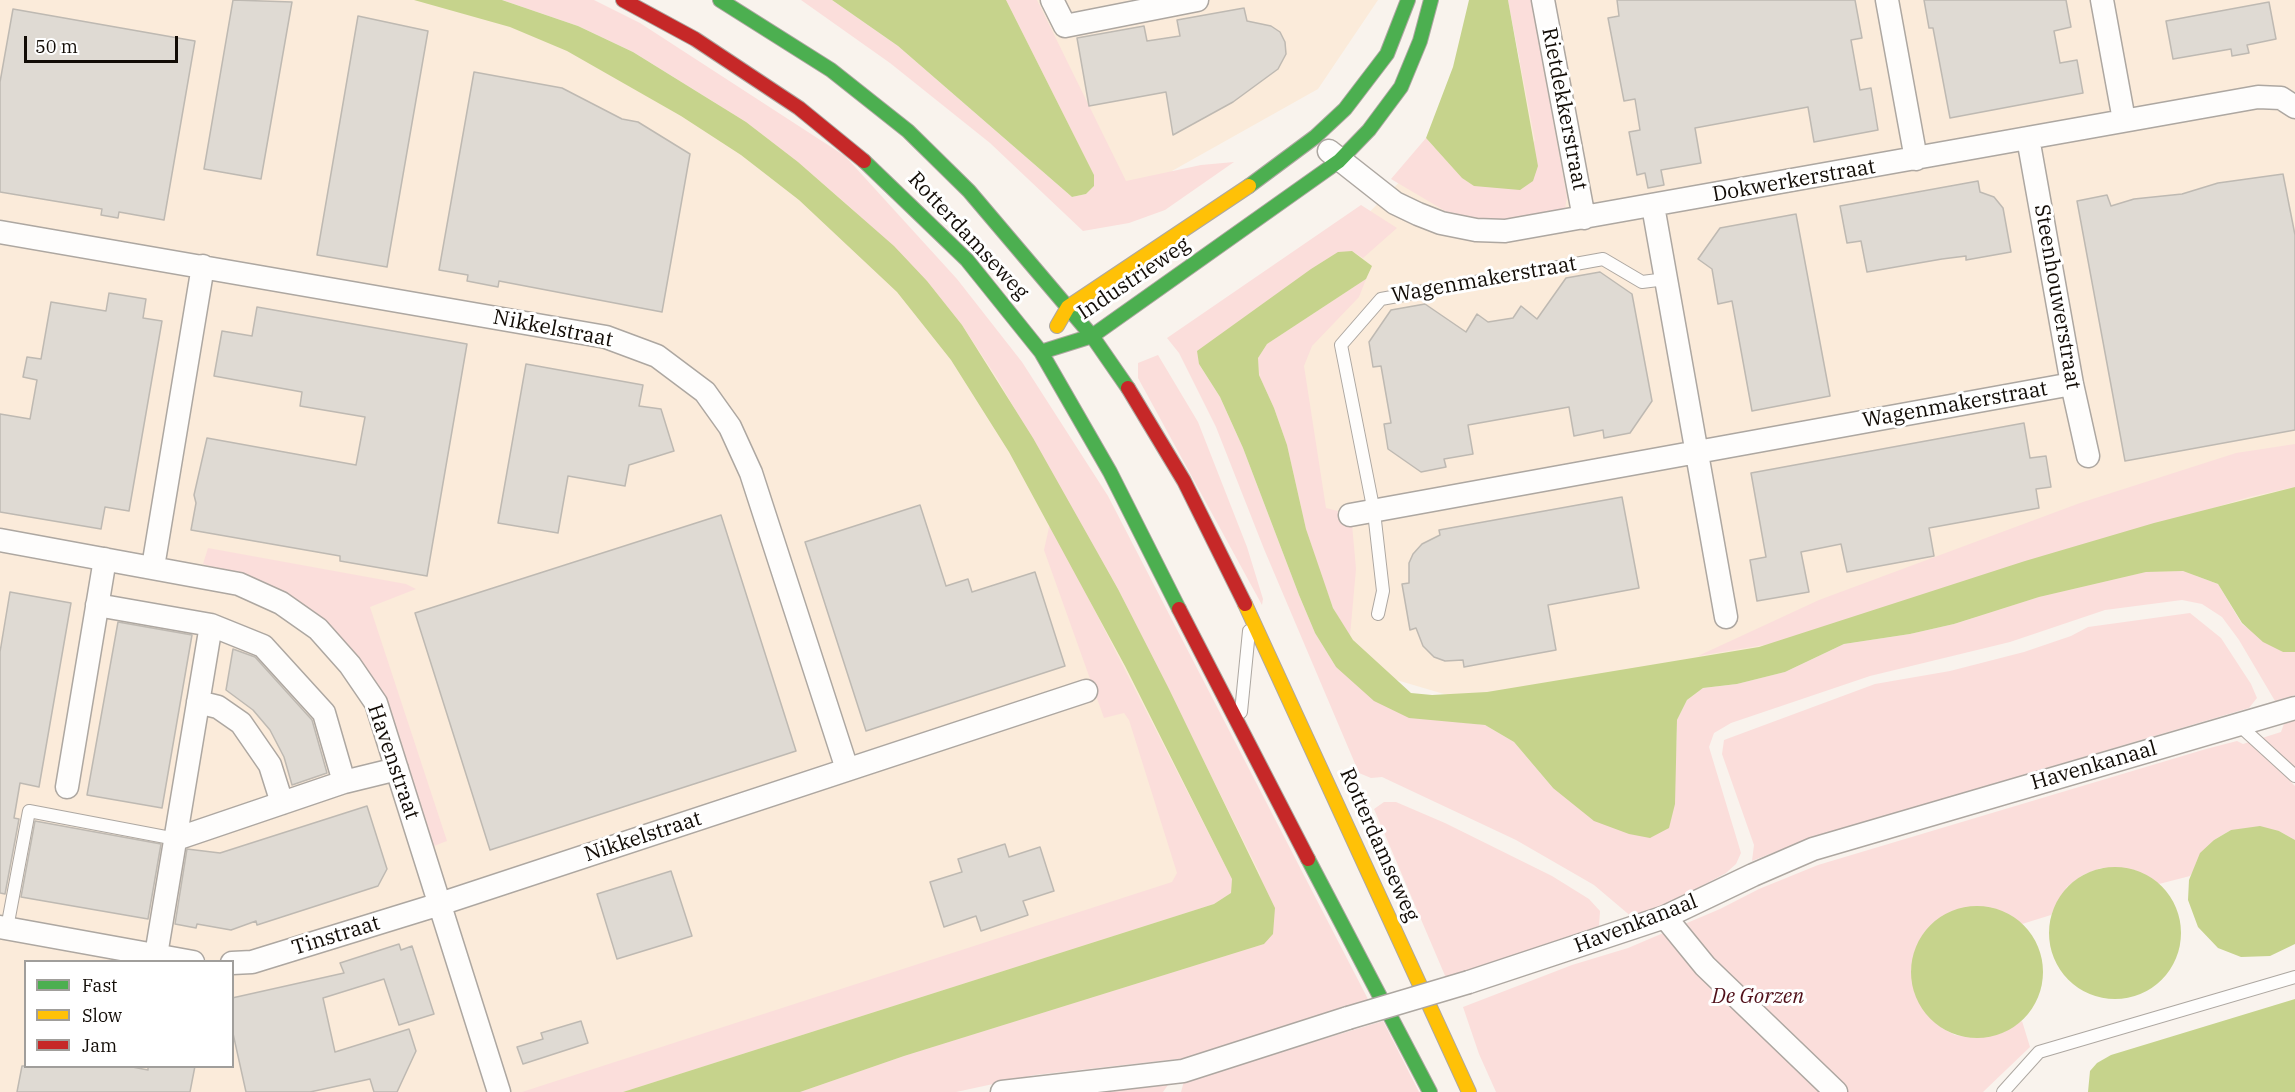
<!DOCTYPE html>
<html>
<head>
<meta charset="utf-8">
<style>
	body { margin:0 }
	#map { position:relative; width:2295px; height:1092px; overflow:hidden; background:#f9f3ed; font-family:"IBM Plex Serif",serif }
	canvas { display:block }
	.legend { position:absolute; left:24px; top:960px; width:210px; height:108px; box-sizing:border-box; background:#fff; border:2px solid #a09e9b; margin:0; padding:8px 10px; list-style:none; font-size:18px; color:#120c06 }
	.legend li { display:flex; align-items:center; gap:12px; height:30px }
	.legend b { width:30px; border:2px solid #a09e9b }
	.scale { position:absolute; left:24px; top:36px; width:154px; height:27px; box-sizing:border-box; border:3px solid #120c06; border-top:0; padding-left:8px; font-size:18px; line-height:21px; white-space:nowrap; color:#120c06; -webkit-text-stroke:4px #fff; paint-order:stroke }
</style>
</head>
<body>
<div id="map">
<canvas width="2295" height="1092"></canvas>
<ul class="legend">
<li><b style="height:8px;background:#4caf50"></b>Fast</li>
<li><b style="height:8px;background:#ffc107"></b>Slow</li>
<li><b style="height:8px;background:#c62828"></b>Jam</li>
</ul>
<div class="scale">50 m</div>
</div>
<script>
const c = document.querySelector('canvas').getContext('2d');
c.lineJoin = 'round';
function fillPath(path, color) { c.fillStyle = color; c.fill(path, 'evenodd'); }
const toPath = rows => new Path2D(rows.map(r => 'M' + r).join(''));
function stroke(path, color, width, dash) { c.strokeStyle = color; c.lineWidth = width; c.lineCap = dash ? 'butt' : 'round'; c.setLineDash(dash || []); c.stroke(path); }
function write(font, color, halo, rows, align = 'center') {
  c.font = font + ' "IBM Plex Serif",serif'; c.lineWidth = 6; c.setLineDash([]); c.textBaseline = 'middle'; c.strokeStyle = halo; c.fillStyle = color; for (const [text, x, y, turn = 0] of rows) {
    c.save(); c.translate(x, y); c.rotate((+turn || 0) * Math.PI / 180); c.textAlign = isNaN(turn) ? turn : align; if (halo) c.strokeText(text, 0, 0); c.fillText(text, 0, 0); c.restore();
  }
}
fillPath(toPath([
	[0,0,495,0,802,143,961,296,1301,931,932,1092,0,1092],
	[26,962,232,962,232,1066,26,1066],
	[1003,0,1378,0,1318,89,1106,208],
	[1508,0,2295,0,2295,557,1495,709,1359,669,1229,352,1520,62]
]), '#fbebda');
fillPath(toPath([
	[502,0,594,0,640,23,845,156,957,279,1022,362,1108,496,1370,1003,1196,1057,1035,1075,956,1092,800,1092,904,1056,1264,944,1260,874,1118,589,997,378,962,325,927,281,850,207,798,162,746,122,633,52,578,26],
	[801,0,832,0,898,46,1072,197,1086,194,1094,186,1094,175,1006,0,1037,0,1126,181,1201,165,1234,162,1165,210,1129,223,1083,231,990,143,890,63],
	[1508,0,1531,0,1567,197,1564,215,1534,220,1477,220,1457,218,1391,179,1426,138,1462,178,1474,186,1535,141],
	[1361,205,1397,228,1363,258,1352,251,1199,364,1220,397,1243,448,1299,595,1315,633,1336,667,1451,721,1485,725,1514,742,1553,788,1676,755,1677,720,1687,700,1703,688,1737,684,1785,672,1844,644,1910,634,1954,624,2039,597,2146,572,2183,571,2218,584,2242,624,2283,652,2295,652,2295,695,2275,701,2239,640,2222,617,2202,604,2182,600,2105,610,2010,642,1870,676,1731,723,1714,733,1709,747,1741,853,1736,864,1726,873,1687,894,1633,918,1594,885,1516,840,1382,777,1371,778,1359,773,1264,549,1216,427,1179,353,1167,338],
	[1366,279,1359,297,1312,346,1304,366,1326,508,1346,513,1352,524,1356,569,1350,636,1333,608,1321,575,1306,529,1287,445,1274,408,1259,375,1258,358,1267,344],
	[1158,355,1198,422,1247,547,1263,599,1262,605,1138,378,1138,363],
	[2295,444,2295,487,2249,497,1776,643,1698,656,1819,600,2080,503,2236,453],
	[1050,523,1232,879,1231,893,1214,904,623,1092,522,1092,1172,882,1177,873,1129,720,1124,713,1104,718,1044,550],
	[208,548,406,584,416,589,370,607,447,841,434,846,385,705,370,673,352,649,327,623,298,600,265,583,203,564],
	[2190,613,2221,638,2251,684,2257,698,2249,708,1811,838,1752,861,1754,845,1722,754,1724,740,1875,684,1950,671,2024,652,2071,636,2088,627],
	[2295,719,2295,777,2289,780,2295,786,2295,840,2279,831,2231,830,2214,840,2190,876,2159,884,2135,870,2101,868,2083,875,2067,887,2051,915,2022,924,1993,908,1973,907,1937,920,1930,926,1915,951,1911,970,1915,994,1927,1015,1942,1028,1955,1035,1974,1038,2002,1033,2022,1021,2030,1047,1983,1092,1496,1092,1479,1054,1463,1007,1572,965,1628,948,1720,909,1759,889,1818,865,2206,749,2237,741,2243,744,2281,732,2285,721],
	[1384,802,1396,802,1445,823,1552,876,1589,899,1600,911,1599,926,1446,978,1374,809],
	[1383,1021,1419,1092,1181,1092,1184,1081],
	[1168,1085,1163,1092,1097,1092]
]), '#fbdedb');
fillPath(toPath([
	[414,0,502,0,578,26,633,52,746,122,798,162,894,246,927,281,962,325,1033,438,1118,589,1169,689,1275,908,1273,934,1264,944,904,1056,800,1092,623,1092,1214,904,1231,893,1232,879,1125,666,1009,452,951,360,897,292,799,200,741,155,681,116,567,51,510,27],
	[832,0,1006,0,1094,175,1094,186,1086,194,1072,197,898,46],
	[1469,0,1508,0,1538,166,1533,181,1520,190,1474,186,1462,178,1426,138,1453,67],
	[1352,251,1372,266,1366,279,1267,344,1258,358,1259,375,1274,408,1287,445,1306,529,1333,608,1353,640,1411,693,1432,695,1487,692,1759,647,2025,561,2154,523,2295,487,2295,652,2283,652,2263,642,2242,623,2218,584,2183,571,2146,572,2039,597,1954,624,1910,634,1844,644,1785,672,1737,684,1703,688,1687,700,1677,720,1675,804,1669,828,1650,838,1629,834,1594,821,1553,788,1514,742,1485,725,1409,718,1374,701,1336,667,1315,633,1299,595,1243,448,1220,397,1199,364,1197,351,1311,269,1338,252],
	[2260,826,2279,831,2295,840,2295,944,2270,956,2241,957,2218,948,2198,927,2188,900,2189,880,2200,853,2214,840,2231,830],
	'2049 933a66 66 0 1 1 132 0a66 66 0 1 1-132 0Z',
	'1911 972a66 66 0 1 1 132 0a66 66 0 1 1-132 0Z',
	[2295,999,2295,1092,2088,1092,2090,1071,2097,1063,2111,1055]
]), '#c6d38c');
const building = toPath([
	[233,0,292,2,261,179,204,169,233,0],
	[1617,0,1855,0,1862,38,1851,40,1860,90,1871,88,1878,130,1814,142,1808,107,1695,128,1701,163,1661,170,1664,185,1648,188,1645,173,1637,175,1629,132,1640,130,1635,99,1624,101,1608,18,1619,16,1617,0],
	[1924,0,2066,0,2071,27,2054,31,2060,63,2077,60,2083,93,1950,118,1933,28,1929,28,1924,0],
	[2269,2,2276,39,2247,45,2249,53,2232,56,2231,49,2173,59,2166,21,2269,2],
	[1244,8,1247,21,1271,26,1280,32,1285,42,1286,54,1278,69,1233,102,1173,135,1166,92,1089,106,1077,38,1144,26,1147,41,1180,36,1177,20,1244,8],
	[13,9,195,41,164,220,119,212,118,218,101,215,102,209,0,192,0,82,13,9],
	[358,16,428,31,387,267,317,255,358,16],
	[474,72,562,88,622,119,638,122,690,154,662,312,499,281,498,287,467,281,468,275,439,270,474,72],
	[2283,174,2295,235,2295,430,2125,461,2077,201,2107,195,2111,206,2134,199,2182,194,2218,183,2283,174],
	[1978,181,1980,192,1994,197,2003,208,2011,252,1966,260,1966,256,1942,259,1867,272,1861,241,1847,243,1840,206,1978,181],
	[1796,214,1830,396,1752,411,1732,301,1718,304,1712,269,1698,259,1720,228,1796,214],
	[1600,272,1632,294,1652,401,1630,433,1604,438,1603,430,1574,436,1569,407,1468,425,1473,454,1444,459,1446,467,1421,472,1388,449,1384,424,1391,423,1381,366,1373,367,1369,342,1391,310,1425,304,1466,332,1477,314,1488,322,1513,318,1521,306,1537,319,1566,278,1600,272],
	[109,293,146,299,143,318,162,321,129,511,105,507,101,529,0,512,0,414,30,419,37,380,23,377,27,357,41,359,51,302,106,311,109,293],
	[257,307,467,344,427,576,340,561,340,556,191,530,196,503,194,495,207,438,356,465,365,417,300,406,302,392,214,376,222,331,252,336,257,307],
	[526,364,643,385,639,406,661,409,674,451,629,465,625,486,568,476,558,533,498,523,526,364],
	[2024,423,2030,458,2046,456,2051,487,2036,489,2039,508,1929,528,1934,556,1847,572,1841,544,1801,552,1809,592,1757,601,1750,560,1766,557,1751,473,2024,423],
	[1622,497,1639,588,1548,605,1556,650,1464,667,1463,660,1445,661,1434,657,1423,646,1416,628,1410,630,1402,584,1409,583,1409,563,1413,554,1422,544,1440,535,1439,530,1622,497],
	[920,505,946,586,968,579,972,592,1035,572,1065,666,866,731,805,542,920,505],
	[721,515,796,751,490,850,415,613,721,515],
	[10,592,71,603,39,787,20,783,14,818,19,819,5,894,0,893,0,652,10,592],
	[118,622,192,635,162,808,87,795,118,622],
	[233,649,255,657,312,720,327,773,292,785,284,757,270,730,253,710,226,690,233,649],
	[367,806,387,869,378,886,257,925,256,921,231,930,197,924,196,928,175,924,187,849,220,853,367,806],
	[35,821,161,844,148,919,21,897,35,821],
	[1005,844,1009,857,1040,847,1054,891,1023,901,1028,915,981,931,976,916,944,927,930,882,962,872,958,859,1005,844],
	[671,871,692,936,617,959,597,894,671,871],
	[399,944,401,950,412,946,434,1014,399,1025,384,979,323,998,335,1052,409,1029,416,1051,397,1092,374,1092,370,1079,310,1092,246,1092,232,1029,232,998,344,973,340,963,399,944],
	[581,1021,588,1043,523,1064,517,1047,543,1039,541,1033,581,1021],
	[22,1066,127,1066,148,1070,148,1066,195,1066,190,1092,17,1092,22,1066]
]);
fillPath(building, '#dfdad3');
stroke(building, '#beb9b2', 1.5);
const lane = toPath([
	[1378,614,1383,591,1374,512,1341,345,1381,299,1603,259,1642,282,1666,279],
	[1241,712,1249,631],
	[2238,724,2295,776],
	[7,928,29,811,176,839],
	[2003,1092,2039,1052,2295,977]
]);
const street = toPath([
	[1052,0,1065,26,1197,0],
	[1543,0,1584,218],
	[1887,0,1916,159],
	[2102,0,2124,120],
	[2028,138,2072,384,2088,456],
	[1329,151,1395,203,1418,214,1441,223,1476,230,1505,231,2258,97,2281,98,2295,107],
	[1653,206,1726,617],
	[0,232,606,337,657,356,705,392,730,427,751,473,847,769],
	[1350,515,2072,384],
	[0,540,239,584,281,603,318,629,350,665,376,703,499,1092],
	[153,567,203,266],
	[97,605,211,625,156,955],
	[211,625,263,646,324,713,344,782],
	[198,702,218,707,241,723,270,765,282,803],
	[67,787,105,559],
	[176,839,344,782,397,769],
	[1665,917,1705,966,1836,1092],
	[0,927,193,962],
	[232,963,252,962,440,904,1086,691],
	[1469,982,1665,917,1753,875,1813,849,2295,708],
	[1002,1092,1183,1071,1348,1018]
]);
const fast = toPath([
	[720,0,831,70,908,131,969,191,1092,336,1128,388],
	[864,161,967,260,1041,352,1110,472,1179,609],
	[1249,186,1315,137,1345,109,1387,54,1408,0],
	[1041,352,1092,336,1339,161,1369,130,1401,87,1420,41,1431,0],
	[1308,859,1430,1092]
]);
const slow = toPath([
	[1057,326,1068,307,1249,186],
	[1245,604,1469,1092]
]);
const jam = toPath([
	[623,0,695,39,799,108,864,161],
	[1128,388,1184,481,1245,604],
	[1179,609,1308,859]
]);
stroke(lane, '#ada7a1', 14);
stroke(street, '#ada7a1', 25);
stroke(fast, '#ada7a1', 16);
stroke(slow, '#ada7a1', 16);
stroke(jam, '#ada7a1', 16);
stroke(lane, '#fefdfc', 12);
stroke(street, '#fefdfc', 22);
stroke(fast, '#4caf50', 14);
stroke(slow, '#ffc107', 14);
stroke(jam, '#c62828', 14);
const streetBridge = toPath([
	[1348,1018,1469,982]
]);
stroke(streetBridge, '#ada7a1', 25, []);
stroke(streetBridge, '#fefdfc', 22);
write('21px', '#120c06', '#fff', [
	["Rietdekkerstraat",1564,109,79],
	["Dokwerkerstraat",1794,181,-10],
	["Rotterdamseweg",968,236,47],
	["Industrieweg",1134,279,-34],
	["Wagenmakerstraat",1484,280,-10],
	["Steenhouwerstraat",2057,297,80],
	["Nikkelstraat",553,329,11],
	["Wagenmakerstraat",1955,405,-10],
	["Havenstraat",393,762,71],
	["Havenkanaal",2094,766,-16],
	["Nikkelstraat",643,837,-18],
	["Rotterdamseweg",1379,845,66],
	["Havenkanaal",1636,924,-21],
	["Tinstraat",336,936,-17]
]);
write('italic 21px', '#501019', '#fff', [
	["De Gorzen",1758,997]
]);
</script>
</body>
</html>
